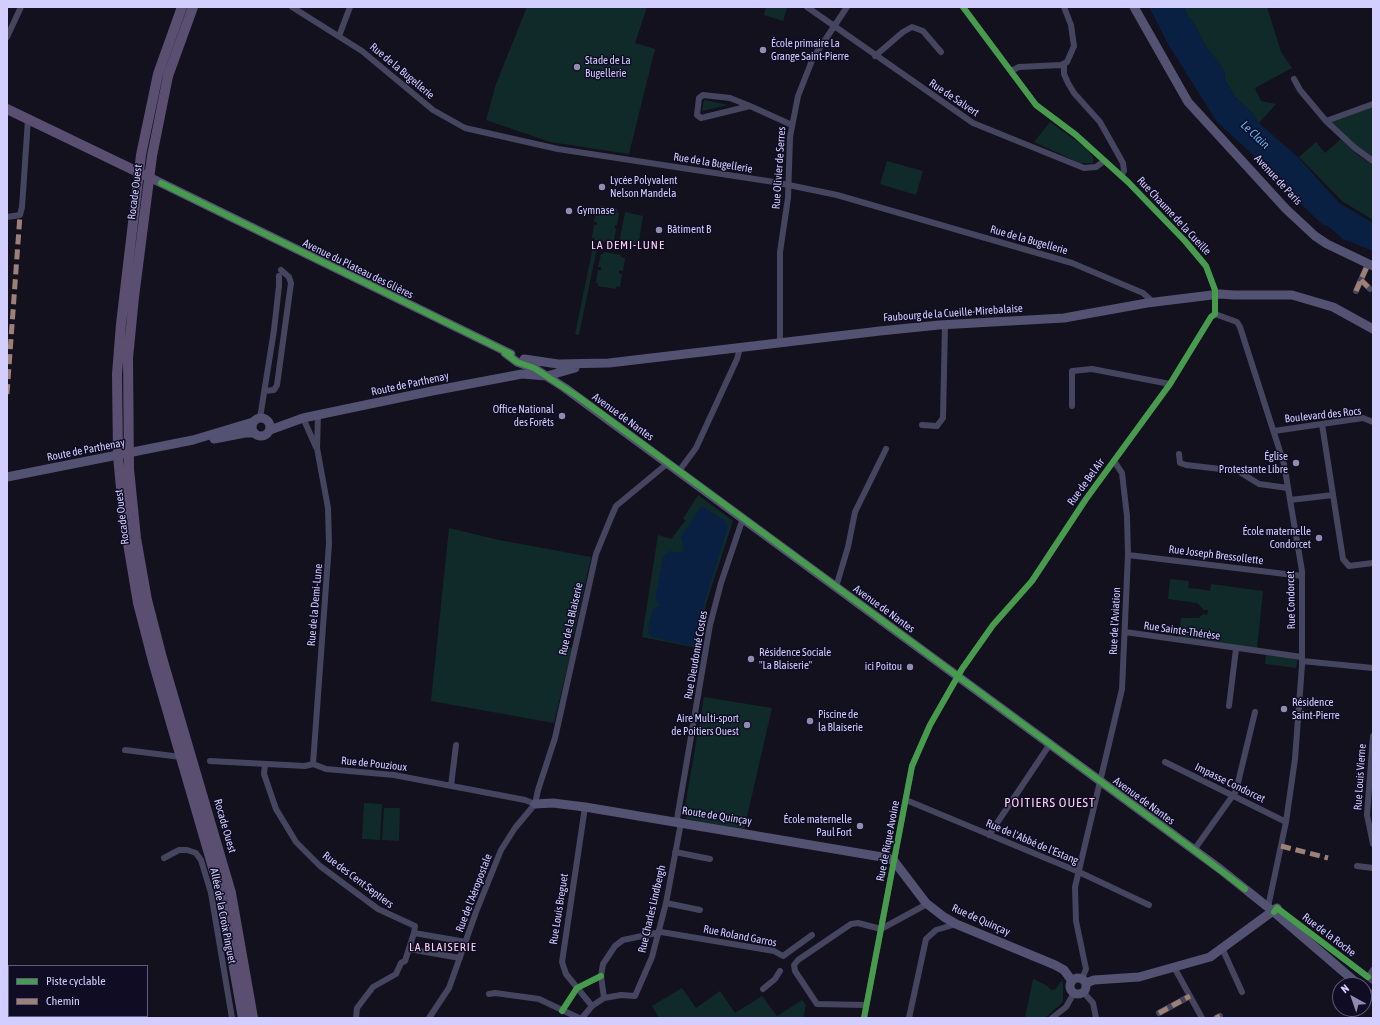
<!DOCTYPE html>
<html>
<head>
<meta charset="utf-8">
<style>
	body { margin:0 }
	#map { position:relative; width:1380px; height:1025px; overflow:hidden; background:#13111e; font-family:"Asap Condensed",sans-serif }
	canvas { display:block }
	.frame { position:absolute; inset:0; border:8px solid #d2ceff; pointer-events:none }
	.legend { position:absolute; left:8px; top:965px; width:140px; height:52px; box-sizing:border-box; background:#0f0c23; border:1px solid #5d5a7b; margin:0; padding:5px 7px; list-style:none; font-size:12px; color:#d2ceff }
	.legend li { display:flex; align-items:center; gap:8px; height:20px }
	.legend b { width:20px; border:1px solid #5d5a7b }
	.north { position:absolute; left:1332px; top:977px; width:40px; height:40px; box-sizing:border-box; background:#0f0c23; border:1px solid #5d5a7b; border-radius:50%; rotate:320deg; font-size:11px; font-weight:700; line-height:16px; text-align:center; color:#d2ceff }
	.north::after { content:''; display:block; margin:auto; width:14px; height:18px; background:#8f8cb0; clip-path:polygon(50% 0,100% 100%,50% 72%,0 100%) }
</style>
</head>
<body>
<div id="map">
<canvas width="1380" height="1025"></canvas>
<div class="frame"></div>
<ul class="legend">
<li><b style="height:5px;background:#469c4c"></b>Piste cyclable</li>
<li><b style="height:5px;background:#9e8076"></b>Chemin</li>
</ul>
<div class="north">N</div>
</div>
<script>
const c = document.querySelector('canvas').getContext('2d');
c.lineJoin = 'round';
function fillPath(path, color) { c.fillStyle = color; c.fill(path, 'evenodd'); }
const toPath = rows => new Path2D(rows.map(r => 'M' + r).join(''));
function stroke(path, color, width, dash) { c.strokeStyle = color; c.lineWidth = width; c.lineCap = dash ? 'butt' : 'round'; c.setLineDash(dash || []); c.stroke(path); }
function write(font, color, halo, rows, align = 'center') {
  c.font = font + ' "Asap Condensed",sans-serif'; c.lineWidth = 3; c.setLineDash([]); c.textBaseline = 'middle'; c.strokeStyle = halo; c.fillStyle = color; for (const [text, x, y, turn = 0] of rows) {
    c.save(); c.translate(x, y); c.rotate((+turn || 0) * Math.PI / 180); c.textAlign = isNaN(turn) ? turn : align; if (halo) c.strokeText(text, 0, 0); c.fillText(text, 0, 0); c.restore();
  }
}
fillPath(toPath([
	[527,7,647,7,635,43,655,49,629,154,550,142,486,120,496,84],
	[766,7,787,8,783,21,764,15],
	[1184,7,1267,7,1281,52,1292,68,1255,88,1261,101,1276,104,1259,123,1252,113,1235,97,1225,80,1224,70,1205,45,1192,20,1188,18],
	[704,100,705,100,728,105,702,111],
	[1373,106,1373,159,1357,148,1331,123,1331,121],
	[1050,122,1085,147,1093,157,1093,163,1080,163,1034,142],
	[1341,139,1359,156,1373,165,1373,220,1342,201,1299,157,1316,142,1325,153],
	[887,161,923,171,916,195,880,184],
	[600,206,618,209,617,212,619,213,617,225,615,225,615,228,616,229,614,241,612,243,594,240,595,238,592,238,594,225,597,225,597,222,594,222,596,209,599,209],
	[625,212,643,216,638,247,619,244],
	[593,247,597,248,579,335,575,334],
	[604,252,621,255,621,257,625,258,623,271,619,270,619,273,622,274,620,287,617,286,616,289,598,286,598,283,596,283,598,270,601,270,601,267,598,267,601,254,603,254],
	[698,495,733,521,706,604,698,648,642,637,658,535,671,539,686,520,683,519],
	[449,528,499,540,591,557,574,634,570,635,568,640,567,646,572,648,554,723,431,701],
	[1170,579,1189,581,1188,588,1199,589,1210,591,1211,584,1263,591,1257,649,1179,637,1181,618,1199,618,1203,614,1207,615,1208,610,1204,610,1197,603,1168,599],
	[1266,655,1298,658,1296,668,1265,664],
	[704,697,772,708,744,830,687,819,684,812],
	[364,803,382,804,380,840,362,839],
	[384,808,400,808,399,841,382,840],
	[1033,979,1046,985,1051,990,1056,989,1061,981,1063,982,1063,1002,1045,1018,1025,1018],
	[682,988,696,1008,720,991,735,1013,762,996,777,1016,802,1000,806,1005,803,1018,659,1018,652,1006]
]), '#102a2a');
fillPath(toPath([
	[1149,7,1184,7,1188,17,1192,20,1205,45,1224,70,1225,80,1235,97,1252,113,1259,123,1299,158,1339,203,1373,223,1373,251,1343,239,1328,226,1323,225,1304,207,1275,175,1217,122,1168,44],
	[704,507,724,520,728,527,705,601,697,643,694,646,651,637,648,632,649,622,653,608,660,606,655,599,663,556,670,551,680,553,684,551,681,537,700,508]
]), '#092043');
stroke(toPath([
	[292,7,362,51,433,110,465,128,558,149,774,182,837,195,1072,263,1143,293,1153,302],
	[807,7,973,123,1084,168,1096,167,1104,161],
	[339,36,350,7],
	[7,37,21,7],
	[875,56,903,32,912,27,923,31,941,52],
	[1064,64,1064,74,1068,83,1074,93,1100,122,1123,163,1124,171,1121,176],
	[1011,71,1019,67,1061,65,1067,62,1074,46,1071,25,1064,7],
	[1294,79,1300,90,1326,121,1355,148,1373,161],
	[750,106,730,98,703,95,699,98,697,115,701,118,750,106,792,125],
	[1326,121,1373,104],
	[7,217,20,215,22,207,28,119],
	[1361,280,1370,289],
	[1356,291,1368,264],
	[1215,314,1237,322,1240,327,1284,464,1302,571,1302,665,1295,759,1286,822,1268,907],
	[780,343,780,252,788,198,790,137,798,96,813,58,847,7],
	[265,391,274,390,277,385,291,283,289,277,281,270],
	[1072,406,1072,371,1092,369,1170,384],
	[260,418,274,330,279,286,279,276],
	[303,418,316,447],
	[1322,424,1343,559,1349,566,1373,563],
	[922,425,937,426,943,418,945,325],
	[1274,431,1363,418,1373,422],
	[1179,454,1180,463,1186,465,1238,471,1259,484,1288,488],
	[679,471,696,448,737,359,740,348],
	[1290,500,1333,495],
	[1128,555,1302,576],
	[836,587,848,547,855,512,886,449],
	[1125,632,1302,657],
	[1302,661,1373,668],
	[1229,706,1236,649],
	[1373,736,1367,815,1373,844],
	[125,750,181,757],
	[210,761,305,766,313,764,326,769,394,775,525,800,535,804],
	[1165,762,1286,822],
	[265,764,264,774,276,809,296,842,320,866,378,909,415,926,414,933,466,942],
	[313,764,329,544,328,508,317,448,318,415],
	[451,786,456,745],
	[906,800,1079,872,1149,905],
	[585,807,562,962,566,974,592,1006],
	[989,835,1050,744],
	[1194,850,1236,791,1255,712],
	[675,852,710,859],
	[164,858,179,850,187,850,196,853,201,860,211,893,232,1018],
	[1357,866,1373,868],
	[666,903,700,910],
	[1277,908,1373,981],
	[881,929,927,904],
	[1222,948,1242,992],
	[409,949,460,958],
	[1174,967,1202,1018],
	[1368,977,1373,970],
	[1082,979,1086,969,1076,921,1075,887,1122,689,1128,555,1127,516,1122,473,1114,461],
	[763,989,775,979,780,971],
	[1084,993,1093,1003,1096,1018],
	[489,994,495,993,539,999,579,1018],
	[604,998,601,976,603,964,615,946,623,940,661,932,774,951,783,956,812,935],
	[866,1005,817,1004,795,971,794,965,798,960,851,924,858,923,881,929],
	[1159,1013,1190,996],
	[356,1018,357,1008,373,987,396,974,401,963,405,961,414,933],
	[429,1018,449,988,476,912,501,850,515,828,535,804,538,790,555,738,596,554,610,520,616,506,668,463],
	[582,1018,592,1006,604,998,621,995,635,996,652,957,666,903,680,828,680,822,677,819,710,625,721,583,741,524,744,518],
	[864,1018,912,766,930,725,962,669,993,625,1032,581,1086,499,1170,384,1211,317,1215,314,1215,290,1206,266,1185,241,1128,182,1076,135,1036,105,963,7],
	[909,1018,926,939,936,930,956,924],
	[1052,1018,1066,1007,1074,993],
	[1216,1018,1220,1016]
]), '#45455f', 6);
stroke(toPath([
	[1134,7,1188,102,1286,209,1315,236,1327,244,1373,266],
	[149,177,511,354],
	[505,353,517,362,534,368,565,388,1220,869,1274,912,1359,985],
	[524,359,558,364,609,363,880,331,939,325,1064,318,1147,303,1220,294,1234,295,1292,295,1333,307,1373,329],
	'252 427a9 9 0 1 1 18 0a9 9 0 1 1-18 0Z',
	[270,430,303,418,432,391,522,374,547,376,575,368],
	[214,439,245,433,254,433],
	[7,477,193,440,253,422],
	[535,804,553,803,585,807,888,858,894,861,926,903,944,917,956,924,1055,965,1064,970,1072,981],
	'1070 986a8 8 0 1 1 16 0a8 8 0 1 1-16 0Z',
	[1086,983,1094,980,1139,977,1210,957,1277,908],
	[1364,989,1373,997]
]), '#535272', 9);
stroke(toPath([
	[182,7,158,74,141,155,121,324,117,374,118,456,124,520,138,603,153,661,221,895,243,1018],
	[193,7,168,76,152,156,134,297,128,358,129,469,136,538,147,600,162,658,231,893,253,1018],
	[7,109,144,175]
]), '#5a4f70', 10);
stroke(toPath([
	[1361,280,1370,289],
	[1356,291,1368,264],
	[7,394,20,215],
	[1281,846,1328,858],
	[1159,1013,1190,996],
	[1216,1018,1220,1016]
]), '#9e8076', 5, [10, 5]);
stroke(toPath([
	[161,183,511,354],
	[505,353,517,362,534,368,580,398,1194,850,1245,889],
	[1274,912,1277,908,1368,977],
	[562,1011,577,988,601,976],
	[864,1018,912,766,930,725,962,669,993,625,1032,581,1086,499,1170,384,1211,317,1215,314,1215,290,1206,266,1185,241,1128,182,1076,135,1036,105,963,7]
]), '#469c4c', 6);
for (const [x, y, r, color] of [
	[763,50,4,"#8f8cb0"],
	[577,67,4,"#8f8cb0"],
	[602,187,4,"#8f8cb0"],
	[569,211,4,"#8f8cb0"],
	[659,230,4,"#8f8cb0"],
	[562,416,4,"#8f8cb0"],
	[1296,463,4,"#8f8cb0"],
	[1319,538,4,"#8f8cb0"],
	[751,659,4,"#8f8cb0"],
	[910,667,4,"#8f8cb0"],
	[1284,709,4,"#8f8cb0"],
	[810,721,4,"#8f8cb0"],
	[747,725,4,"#8f8cb0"],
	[860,826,4,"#8f8cb0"]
]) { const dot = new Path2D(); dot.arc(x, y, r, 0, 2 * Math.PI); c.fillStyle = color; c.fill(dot); stroke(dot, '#0f0c23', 1.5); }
write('11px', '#d2ceff', '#0f0c23', [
	["École primaire La",771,44],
	["Grange Saint-Pierre",771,57],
	["Stade de La",585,61],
	["Bugellerie",585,74],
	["Lycée Polyvalent",610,181],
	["Nelson Mandela",610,194],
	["Gymnase",577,211],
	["Bâtiment B",667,230],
	["Office National",554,410,"right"],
	["des Forêts",554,423,"right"],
	["Église",1288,457,"right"],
	["Protestante Libre",1288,470,"right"],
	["École maternelle",1311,532,"right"],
	["Condorcet",1311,545,"right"],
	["Résidence Sociale",759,653],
	["\"La Blaiserie\"",759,666],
	["ici Poitou",902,667,"right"],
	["Résidence",1292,703],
	["Saint-Pierre",1292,716],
	["Piscine de",818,715],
	["la Blaiserie",818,728],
	["Aire Multi-sport",739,719,"right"],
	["de Poitiers Ouest",739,732,"right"],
	["École maternelle",852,820,"right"],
	["Paul Fort",852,833,"right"]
], 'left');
write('11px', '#d2ceff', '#0f0c23', [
	["Rue de la Bugellerie",402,71,40],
	["Rue de Salvert",954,98,34],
	["Rue de la Bugellerie",713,163,9],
	["Rue Olivier de Serres",779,168,-86],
	["Avenue de Paris",1278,180,47],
	["Rocade Ouest",135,192,-83],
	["Rue Chaume de la Cueille",1174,216,47],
	["Rue de la Bugellerie",1029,240,16],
	["Avenue du Plateau des Glières",358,269,26],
	["Faubourg de la Cueille-Mirebalaise",953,313,-4],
	["Route de Parthenay",410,384,-12],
	["Boulevard des Rocs",1323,415,-6],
	["Avenue de Nantes",623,417,36],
	["Route de Parthenay",86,450,-11],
	["Rue de Bel Air",1086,482,-54],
	["Rocade Ouest",122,517,-97],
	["Rue Joseph Bressollette",1216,555,7],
	["Rue Condorcet",1291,600,-91],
	["Rue de la Demi-Lune",315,605,-85],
	["Avenue de Nantes",884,609,36],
	["Rue de la Blaiserie",571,619,-77],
	["Rue de l'Aviation",1115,621,-87],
	["Rue Sainte-Thérèse",1182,631,8],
	["Rue Dieudonné Costes",696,655,-80],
	["Rue de Pouzioux",374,764,6],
	["Rue Louis Vierne",1360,777,-86],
	["Impasse Condorcet",1230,783,26],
	["Avenue de Nantes",1144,801,36],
	["Route de Quinçay",717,816,9],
	["Rocade Ouest",225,826,74],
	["Rue de Rique Avoine",888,841,-79],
	["Rue de l'Abbé de l'Estang",1032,842,23],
	["Rue des Cent Septiers",358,880,37],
	["Rue de l'Aéropostale",474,893,-69],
	["Rue Louis Breguet",559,909,-81],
	["Rue Charles Lindbergh",652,909,-77],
	["Allée de la Croix Pinguet",223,916,79],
	["Rue de Quinçay",981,920,24],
	["Rue de la Roche",1329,935,37],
	["Rue Roland Garros",740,936,11]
]);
write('italic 12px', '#5cb9ff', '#0f0c23', [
	["Le Clain",1255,135,43]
]);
c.letterSpacing = '1px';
write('12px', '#ffd0ef', '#0f0c23', [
	["LA DEMI-LUNE",628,245],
	["LA BLAISERIE",443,947]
]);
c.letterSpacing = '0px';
c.letterSpacing = '1px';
write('13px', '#ffd0ef', '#0f0c23', [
	["POITIERS OUEST",1050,803]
]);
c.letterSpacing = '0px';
</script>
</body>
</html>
